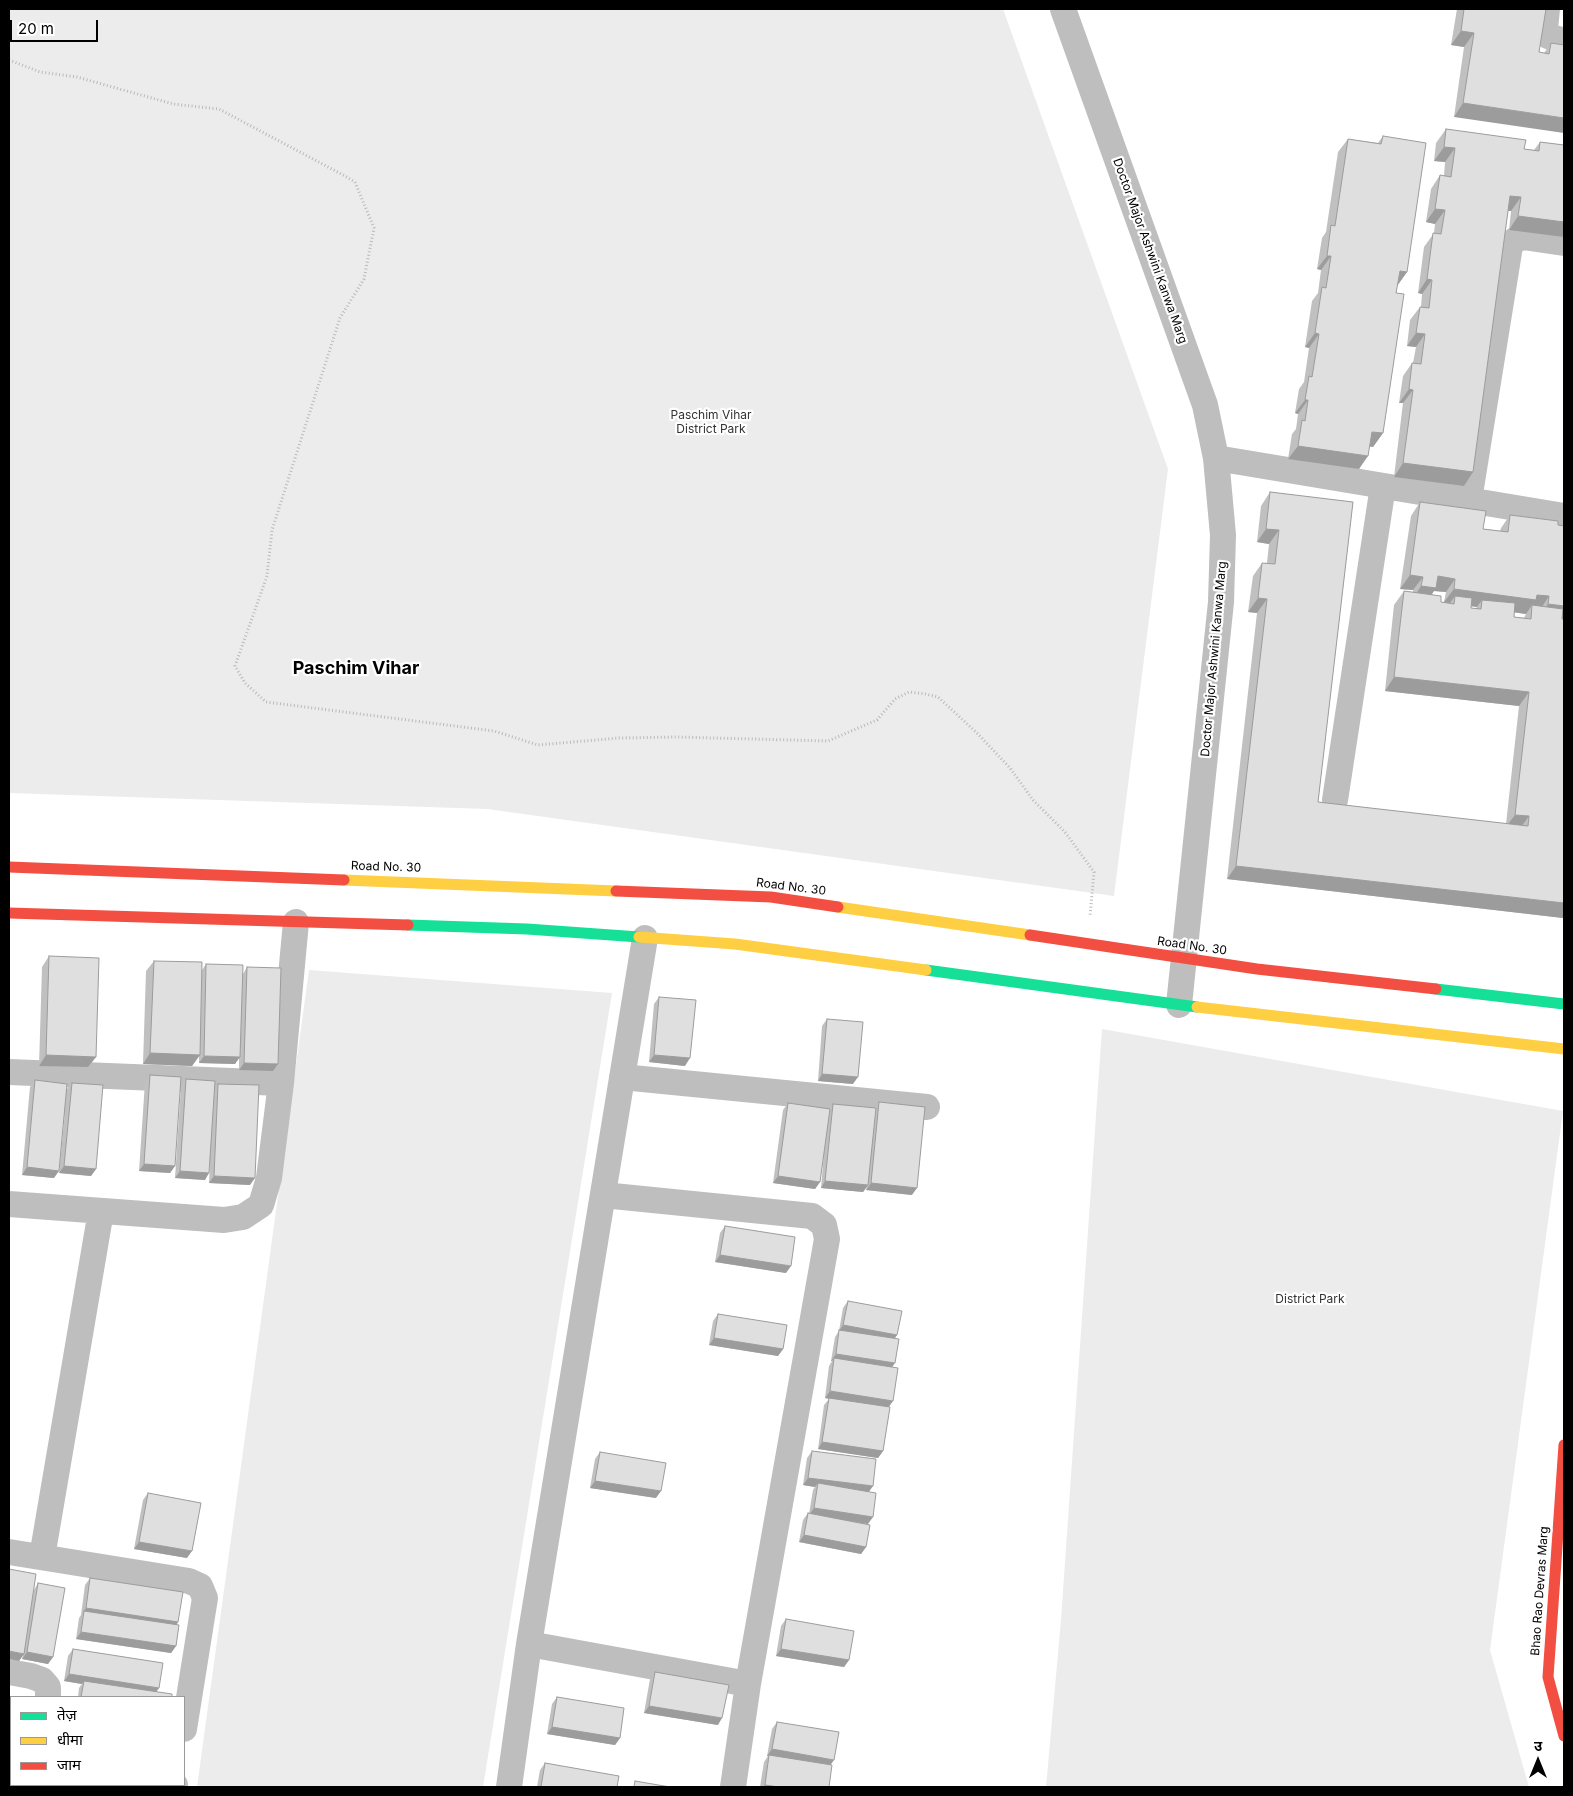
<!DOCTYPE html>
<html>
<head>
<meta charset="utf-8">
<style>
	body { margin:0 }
	#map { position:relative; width:1573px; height:1796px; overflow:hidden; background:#fff; font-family:Inter,"Noto Sans Devanagari",sans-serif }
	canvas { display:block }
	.frame { position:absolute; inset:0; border:10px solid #000; pointer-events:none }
	.legend { position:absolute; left:10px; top:1696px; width:175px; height:90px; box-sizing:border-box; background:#fff; border:1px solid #999; margin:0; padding:6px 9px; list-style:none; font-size:15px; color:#000 }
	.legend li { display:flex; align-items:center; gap:10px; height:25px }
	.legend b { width:25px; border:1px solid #999 }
	.north { position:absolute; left:1513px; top:1736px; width:50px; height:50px; -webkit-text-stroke:4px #fff; paint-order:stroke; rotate:0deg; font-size:14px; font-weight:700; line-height:20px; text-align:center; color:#000 }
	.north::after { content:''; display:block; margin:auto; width:18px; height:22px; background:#000; clip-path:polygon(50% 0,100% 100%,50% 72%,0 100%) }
	.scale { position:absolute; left:10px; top:20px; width:88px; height:22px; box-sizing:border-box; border:2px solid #000; border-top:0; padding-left:6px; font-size:15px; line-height:18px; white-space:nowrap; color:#000; -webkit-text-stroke:4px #fff; paint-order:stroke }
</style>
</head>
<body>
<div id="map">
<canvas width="1573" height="1796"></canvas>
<div class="frame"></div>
<ul class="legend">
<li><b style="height:6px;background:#16e098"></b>तेज़</li>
<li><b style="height:6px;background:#ffcf43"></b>धीमा</li>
<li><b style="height:6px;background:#f24e42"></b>जाम</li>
</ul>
<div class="north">उ</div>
<div class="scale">20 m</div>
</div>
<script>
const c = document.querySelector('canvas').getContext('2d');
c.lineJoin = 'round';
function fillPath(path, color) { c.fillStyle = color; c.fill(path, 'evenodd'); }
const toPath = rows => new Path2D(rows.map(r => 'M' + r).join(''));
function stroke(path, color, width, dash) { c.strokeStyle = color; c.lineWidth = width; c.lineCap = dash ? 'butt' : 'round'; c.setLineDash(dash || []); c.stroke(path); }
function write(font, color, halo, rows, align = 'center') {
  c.font = font + ' Inter,sans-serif'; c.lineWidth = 4.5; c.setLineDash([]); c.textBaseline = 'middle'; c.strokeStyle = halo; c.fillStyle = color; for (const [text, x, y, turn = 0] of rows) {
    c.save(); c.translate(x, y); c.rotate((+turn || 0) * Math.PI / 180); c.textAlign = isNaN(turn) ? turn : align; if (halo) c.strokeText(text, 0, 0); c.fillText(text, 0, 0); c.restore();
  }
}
fillPath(toPath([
	[9,9,1003,9,1168,469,1114,896,487,809,9,793],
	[309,970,612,993,483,1787,197,1787],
	[1102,1029,1563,1111,1490,1650,1529,1787,1046,1787,1061,1620]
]), '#ececec');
stroke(toPath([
	[9,60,40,72,77,77,173,104,219,109,345,176,355,182,374,228,364,279,340,318,272,530,267,576,235,666,245,683,266,702,494,731,538,745,619,738,676,737,828,741,877,720,895,699,909,692,926,694,938,697,977,733,1010,768,1033,800,1065,832,1094,872,1090,916]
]), '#b9b9b9', 3, [1, 2.5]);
stroke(toPath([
	[1063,9,1205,405,1216,458,1223,535,1221,602,1179,1005],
	[1547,9,1545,29,1548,36,1564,41],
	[1216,458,1564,516],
	[1469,500,1510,246,1515,240,1523,237,1564,243],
	[1335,800,1383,486],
	[9,1072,281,1083],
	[622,1077,927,1107],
	[603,1195,812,1216,824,1225,827,1239,748,1684,733,1787],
	[9,1204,224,1220,243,1217,261,1205,269,1178,281,1083,296,922],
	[9,1552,189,1581,200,1586,205,1598,184,1729],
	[42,1557,101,1211],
	[529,1644,748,1684],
	[9,1672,31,1676,42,1680,48,1687,48,1697],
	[34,1787,34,1785],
	[175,1787,175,1785],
	[509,1787,529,1644,645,938]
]), '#bebebe', 26);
stroke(toPath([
	[408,925,527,929,639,937],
	[926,970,1197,1007],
	[1436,989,1564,1004]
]), '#16e098', 11);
stroke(toPath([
	[344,880,616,891],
	[838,907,1030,935],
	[639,937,735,944,926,970],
	[1197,1007,1564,1049]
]), '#ffcf43', 11);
stroke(toPath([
	[9,867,344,880],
	[616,891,771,897,838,907],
	[9,913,408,925],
	[1030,935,1257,969,1436,989],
	[1564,1445,1548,1677,1564,1736]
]), '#f24e42', 11);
fillPath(toPath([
	[1457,9,1546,9,1539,52,1544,53,1551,43,1564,45,1454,117,1464,47,1451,45],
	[1446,129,1524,149,1534,150,1540,142,1564,145,1564,237,1509,230,1511,211,1508,211,1473,472,1464,486,1394,477,1403,403,1399,403,1403,376,1412,363,1413,363,1416,347,1407,346,1410,320,1420,307,1421,307,1422,294,1418,293,1424,247,1434,233,1435,224,1426,222,1431,189,1440,175,1444,176,1445,162,1434,161,1436,143],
	[1383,136,1407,272,1397,286,1396,293,1383,433,1373,447,1370,446,1359,469,1288,459,1292,434,1296,429,1298,414,1295,413,1299,389,1304,382,1309,348,1305,347,1312,301,1318,293,1321,270,1317,269,1322,238,1326,232,1338,152,1348,139,1378,143],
	[1270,492,1353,502,1318,802,1506,824,1519,706,1385,691,1394,605,1404,591,1413,592,1413,590,1400,589,1411,516,1420,502,1483,529,1500,531,1501,528,1510,515,1564,526,1564,916,1563,918,1227,879,1257,613,1248,612,1253,576,1262,563,1267,563,1269,544,1257,542,1261,506],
	[1434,591,1446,592,1444,602,1441,602,1432,594],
	[1471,606,1477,607,1476,608,1471,608],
	[1514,612,1526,614,1524,618,1514,617],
	[49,956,96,1057,88,1067,39,1066,42,967],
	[154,961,202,970,206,964,243,974,247,967,273,1071,239,1070,239,1057,235,1064,199,1063,199,1056,192,1066,143,1064,146,971],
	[659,997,685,1066,649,1062,654,1004],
	[827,1019,853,1084,818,1081,822,1026],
	[150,1075,175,1166,170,1173,139,1171,145,1082],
	[186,1079,215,1088,218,1084,250,1185,209,1183,210,1162,205,1180,175,1178,181,1086],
	[35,1080,67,1089,72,1083,96,1169,91,1176,59,1173,65,1112,54,1178,22,1175,30,1087],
	[879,1102,912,1195,866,1190,867,1187,863,1192,821,1188,824,1153,820,1182,815,1189,773,1183,783,1110,788,1103,829,1109,833,1104,875,1108],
	[725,1226,786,1273,715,1262,720,1233],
	[848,1301,897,1335,895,1338,889,1407,883,1451,878,1458,818,1449,824,1405,829,1399,825,1398,829,1366,832,1361,831,1361,835,1337,839,1331,843,1308],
	[718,1314,783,1349,778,1356,709,1345,713,1321],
	[812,1451,873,1486,869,1491,868,1524,844,1520,866,1547,861,1554,799,1542,803,1520,808,1513,809,1514,813,1490,815,1487,803,1485,807,1458],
	[600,1452,656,1498,590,1488,595,1459],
	[148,1493,187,1558,134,1549,143,1500],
	[90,1578,178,1622,177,1624,176,1646,171,1653,76,1639,79,1618,81,1615,85,1585],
	[38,1583,53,1657,48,1664,22,1659,23,1655,19,1661,34,1590],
	[786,1619,849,1660,844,1667,776,1656,781,1626],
	[73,1649,159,1688,156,1691,172,1697,78,1697,79,1688,82,1684,64,1681,68,1656],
	[655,1672,718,1725,644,1713,650,1679],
	[557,1697,620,1738,615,1745,547,1734,552,1704],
	[777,1722,831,1764,829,1787,760,1787,764,1762,768,1756,767,1756,772,1729],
	[545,1763,617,1787,537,1787,540,1770]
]), '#c0c0c0');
fillPath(toPath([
	[1461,31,1474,33,1464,47,1451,45],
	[1463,103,1564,118,1564,133,1454,117],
	[1444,147,1455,148,1445,162,1434,161],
	[1510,196,1521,197,1511,211,1501,210],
	[1435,209,1445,210,1435,224,1426,222],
	[1518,216,1564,222,1564,237,1509,230],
	[1327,256,1331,256,1321,270,1317,269],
	[1400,271,1407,272,1397,286],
	[1427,279,1432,280,1422,294,1418,293],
	[1315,333,1319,334,1309,348,1305,347],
	[1416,333,1425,334,1416,347,1407,346],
	[1409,389,1413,390,1403,403,1399,403],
	[1305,400,1308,400,1298,414,1295,413],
	[1372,432,1383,433,1373,447,1362,445],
	[1298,446,1368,456,1359,469,1288,459],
	[1403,463,1473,472,1464,486,1394,477],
	[1266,529,1279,530,1269,544,1257,542],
	[1410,575,1423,577,1413,590,1400,589],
	[1438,576,1455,579,1446,592,1434,591,1426,602,1412,600,1421,586],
	[1454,589,1537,595,1549,596,1540,610,1532,605,1526,614,1481,608,1482,600,1477,607,1454,604,1455,596,1450,603,1444,602],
	[1258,598,1267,599,1257,613,1248,612],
	[1548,604,1564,606,1564,622,1539,618],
	[1394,677,1529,692,1519,706,1385,691],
	[1515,815,1529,816,1519,830,1505,828],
	[1236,866,1564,903,1564,916,1563,918,1227,879],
	[150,1053,200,1055,192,1066,143,1064],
	[46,1055,96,1057,88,1067,39,1066],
	[654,1055,690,1058,685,1066,649,1062],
	[204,1056,240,1057,235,1064,199,1063],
	[244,1063,278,1064,273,1071,239,1070],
	[822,1074,858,1077,853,1084,818,1081],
	[144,1164,175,1166,170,1173,139,1171],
	[64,1166,96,1169,91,1176,59,1173],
	[27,1167,59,1171,54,1178,22,1175],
	[180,1171,209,1173,205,1180,175,1178],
	[214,1176,255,1178,250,1185,209,1183],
	[778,1176,820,1182,815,1189,773,1183],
	[825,1181,868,1185,863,1192,821,1188],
	[871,1183,917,1188,912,1195,866,1190],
	[720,1255,791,1266,786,1273,715,1262],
	[843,1325,897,1335,892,1342,839,1331],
	[714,1338,783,1349,778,1356,709,1345],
	[836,1354,895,1363,890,1370,834,1358,832,1361,831,1361],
	[830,1391,893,1401,888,1408,825,1398],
	[822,1442,883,1451,878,1458,818,1449],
	[808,1478,873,1486,868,1493,818,1483,815,1487,803,1485],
	[595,1481,661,1491,656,1498,590,1488],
	[814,1508,873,1517,868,1524,809,1515],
	[804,1535,866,1547,861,1554,799,1542],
	[139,1542,192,1551,187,1558,134,1549],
	[86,1608,178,1622,173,1629,84,1611,81,1615],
	[81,1632,176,1646,171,1653,76,1639],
	[781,1649,849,1660,844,1667,776,1656],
	[9,1651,24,1654,19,1661,9,1659],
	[27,1652,53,1657,48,1664,22,1659],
	[69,1674,159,1688,154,1695,84,1681,82,1684,64,1681],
	[649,1706,722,1718,718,1725,644,1713],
	[552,1727,620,1738,615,1745,547,1734],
	[772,1749,834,1760,829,1767,769,1755,768,1756,767,1756],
	[765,1785,779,1787,763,1787]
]), '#9c9c9c');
const building = toPath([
	[1464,9,1546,9,1539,52,1549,54,1551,43,1564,45,1564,118,1463,103,1474,33,1461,31,1464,9],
	[1446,129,1526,140,1524,149,1539,151,1540,142,1564,145,1564,222,1518,216,1521,197,1510,196,1473,472,1403,463,1413,390,1409,389,1412,363,1421,364,1425,334,1416,333,1420,307,1429,308,1432,280,1427,279,1433,233,1441,234,1445,210,1435,209,1440,175,1451,177,1455,148,1444,147,1446,129],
	[1383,136,1426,143,1407,272,1400,271,1396,293,1404,294,1383,433,1372,432,1368,456,1298,446,1302,420,1305,421,1308,400,1305,400,1309,376,1312,377,1319,334,1315,333,1322,287,1326,288,1331,256,1327,256,1331,225,1335,226,1348,139,1381,144,1383,136],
	[1270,492,1353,502,1318,802,1528,826,1529,816,1515,815,1529,692,1394,677,1404,591,1441,596,1441,602,1454,604,1455,596,1472,598,1471,608,1481,609,1482,600,1515,603,1514,617,1531,619,1532,605,1563,609,1562,619,1564,619,1564,903,1236,866,1267,599,1258,598,1262,563,1275,564,1279,530,1266,529,1270,492],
	[1420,502,1486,511,1483,529,1508,532,1510,515,1558,521,1558,525,1564,526,1564,606,1548,604,1549,596,1537,595,1536,600,1454,589,1455,579,1438,576,1436,588,1421,586,1423,577,1410,575,1420,502],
	[49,956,99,958,96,1057,46,1055,49,956],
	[154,961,202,962,200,1055,150,1053,154,961],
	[206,964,243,965,240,1057,204,1056,206,964],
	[247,967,281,968,278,1064,244,1063,247,967],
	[659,997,696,1000,690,1058,654,1055,659,997],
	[827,1019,863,1022,858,1077,822,1074,827,1019],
	[150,1075,181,1077,175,1166,144,1164,150,1075],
	[186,1079,215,1081,209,1173,180,1171,186,1079],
	[35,1080,67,1084,59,1171,27,1167,35,1080],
	[72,1083,103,1085,96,1169,64,1166,72,1083],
	[218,1084,259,1085,255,1178,214,1176,218,1084],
	[879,1102,925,1107,917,1188,871,1183,879,1102],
	[788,1103,830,1109,820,1182,778,1176,788,1103],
	[833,1104,876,1108,868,1185,825,1181,833,1104],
	[725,1226,795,1237,791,1266,720,1255,725,1226],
	[848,1301,902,1311,897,1335,843,1325,848,1301],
	[718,1314,787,1325,783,1349,714,1338,718,1314],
	[839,1330,899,1339,895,1363,836,1354,839,1330],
	[834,1358,898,1368,893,1401,830,1391,834,1358],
	[829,1398,890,1407,883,1451,822,1442,829,1398],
	[812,1451,876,1459,873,1486,808,1478,812,1451],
	[600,1452,666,1463,661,1491,595,1481,600,1452],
	[818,1483,876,1493,873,1517,814,1508,818,1483],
	[148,1493,201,1503,192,1551,139,1542,148,1493],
	[808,1513,870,1525,866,1547,804,1535,808,1513],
	[9,1569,36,1574,24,1654,9,1651,9,1569],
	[90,1578,183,1592,178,1622,86,1608,90,1578],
	[38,1583,65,1588,53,1657,27,1652,38,1583],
	[84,1611,179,1625,176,1646,81,1632,84,1611],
	[786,1619,854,1631,849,1660,781,1649,786,1619],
	[73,1649,163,1663,159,1688,69,1674,73,1649],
	[655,1672,729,1685,722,1718,649,1706,655,1672],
	[84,1681,172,1694,172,1697,81,1697,84,1681],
	[557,1697,624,1708,620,1738,552,1727,557,1697],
	[777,1722,839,1732,834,1760,772,1749,777,1722],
	[769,1755,832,1765,829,1787,779,1787,765,1785,769,1755],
	[545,1763,619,1776,617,1787,541,1787,545,1763],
	[635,1781,670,1787,634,1787,635,1781]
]);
fillPath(building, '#dfdfdf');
stroke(building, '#9c9c9c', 1);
write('12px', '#000', '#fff', [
	["Doctor Major Ashwini Kanwa Marg",1150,251,70],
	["Doctor Major Ashwini Kanwa Marg",1214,659,-85],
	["Road No. 30",386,867,2],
	["Road No. 30",791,887,7],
	["Road No. 30",1192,946,8],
	["Bhao Rao Devras Marg",1540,1591,-86]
]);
write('12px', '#333', '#fff', [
	["Paschim Vihar",711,415],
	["District Park",711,429],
	["District Park",1310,1299]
]);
write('bold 18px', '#000', '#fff', [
	["Paschim Vihar",356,669]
]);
</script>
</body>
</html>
